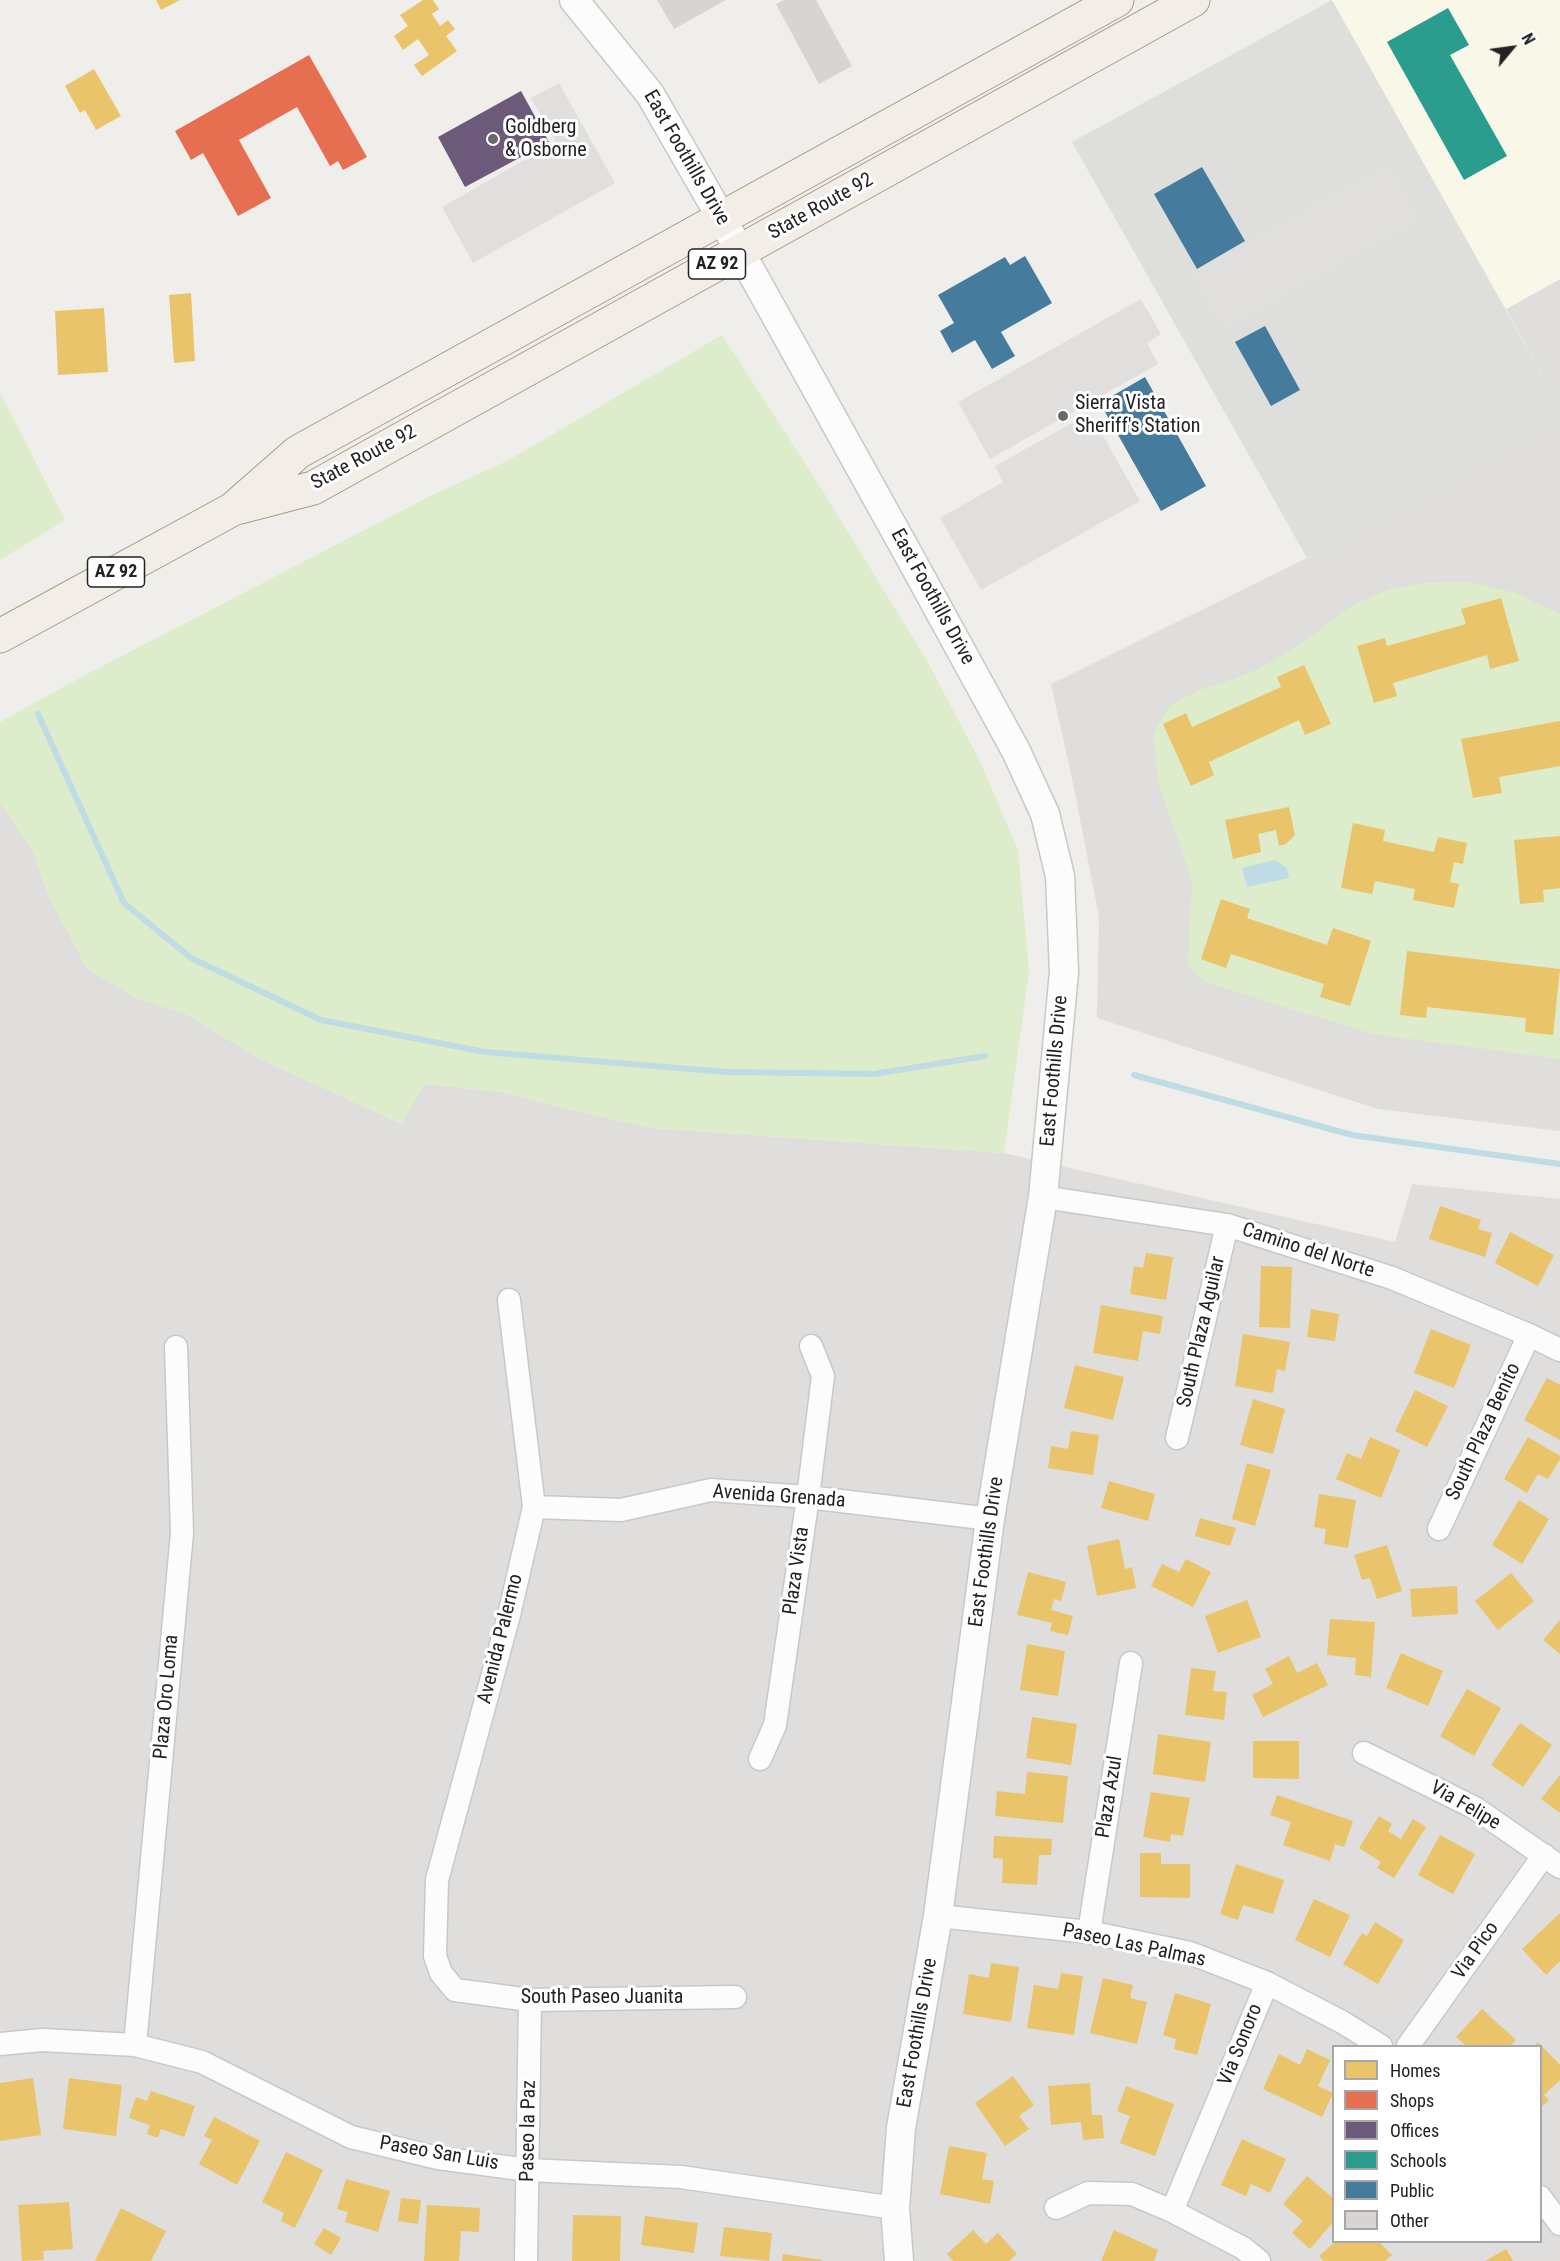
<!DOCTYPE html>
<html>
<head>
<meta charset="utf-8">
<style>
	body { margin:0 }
	#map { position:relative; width:1560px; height:2261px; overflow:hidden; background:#f0eeeb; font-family:"Roboto Condensed",sans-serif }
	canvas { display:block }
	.legend { position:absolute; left:1332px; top:2045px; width:210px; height:198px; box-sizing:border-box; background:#fff; border:2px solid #a7a7a7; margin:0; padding:8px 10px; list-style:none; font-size:18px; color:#222 }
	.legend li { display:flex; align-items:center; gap:12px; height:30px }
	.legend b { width:30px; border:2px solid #a7a7a7 }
	.north { position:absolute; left:1482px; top:18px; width:60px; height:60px; -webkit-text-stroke:4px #fff; paint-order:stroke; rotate:61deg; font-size:16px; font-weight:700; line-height:24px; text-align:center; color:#222 }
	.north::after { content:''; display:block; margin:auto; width:21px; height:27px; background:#222; clip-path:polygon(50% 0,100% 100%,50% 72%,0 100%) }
</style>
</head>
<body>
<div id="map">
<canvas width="1560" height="2261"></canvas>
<ul class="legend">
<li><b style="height:16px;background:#e9c46a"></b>Homes</li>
<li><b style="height:16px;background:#e76f51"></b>Shops</li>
<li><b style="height:16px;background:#6d597a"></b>Offices</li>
<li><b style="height:16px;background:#2a9d8f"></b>Schools</li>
<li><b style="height:16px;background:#457b9d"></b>Public</li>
<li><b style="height:16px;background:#d7d4d2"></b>Other</li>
</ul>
<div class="north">N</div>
</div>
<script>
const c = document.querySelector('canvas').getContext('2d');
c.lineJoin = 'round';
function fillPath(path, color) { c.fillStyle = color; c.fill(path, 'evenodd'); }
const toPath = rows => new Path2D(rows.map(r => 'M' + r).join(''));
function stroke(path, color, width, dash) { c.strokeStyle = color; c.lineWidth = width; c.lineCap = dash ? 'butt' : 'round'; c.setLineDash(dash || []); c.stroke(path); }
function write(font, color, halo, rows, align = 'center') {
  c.font = font + ' "Roboto Condensed",sans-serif'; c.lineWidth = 6; c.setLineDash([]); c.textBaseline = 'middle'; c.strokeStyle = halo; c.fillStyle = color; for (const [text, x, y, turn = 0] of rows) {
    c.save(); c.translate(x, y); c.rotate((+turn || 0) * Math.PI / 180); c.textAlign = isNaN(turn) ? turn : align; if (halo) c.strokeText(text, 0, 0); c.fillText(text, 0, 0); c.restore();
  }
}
fillPath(toPath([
	[1560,279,1560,407,1506,309],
	[1560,413,1560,1131,1378,1109,1097,1018,1099,917,1073,783,1051,684,1307,558],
	[0,803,32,849,50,899,87,968,134,997,186,1014,260,1059,400,1123,424,1084,502,1092,571,1110,654,1128,1004,1153,1395,1242,1412,1184,1560,1199,1560,2261,0,2261],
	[1334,2046,1540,2046,1540,2242,1334,2242]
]), '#dfdedc');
fillPath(toPath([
	[1332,0,1560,0,1560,279,1506,309]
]), '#f8f7e8');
fillPath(toPath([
	[1332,0,1560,407,1560,413,1307,558,1072,142]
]), '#dededc');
fillPath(toPath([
	[722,335,821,488,926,659,979,759,1018,850,1029,971,1004,1153,654,1128,571,1110,502,1092,425,1084,401,1124,260,1059,186,1014,134,997,87,968,50,899,32,849,0,803,0,722,70,683,430,496,507,461],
	[0,392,65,520,0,560],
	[1469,582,1515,593,1560,614,1560,1059,1373,1034,1204,982,1188,965,1192,880,1159,785,1153,735,1169,706,1197,691,1231,680,1263,667,1307,639,1353,605,1390,589,1424,583]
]), '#ddeccb');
fillPath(toPath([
	[559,83,615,183,473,263,442,207,556,142,531,98],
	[1389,161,1422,220,1223,332,1190,273],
	[1141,299,1161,334,1147,343,1158,364,990,459,958,402],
	[1090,413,1140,501,981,590,940,518,1003,482,995,466]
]), '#e0dfde');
fillPath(toPath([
	[1275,860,1287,868,1289,878,1247,887,1242,868]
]), '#bfdbe3');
fillPath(toPath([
	[156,0,180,0,161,10],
	[423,0,433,0,439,9,432,14,440,26,448,20,455,29,446,36,457,51,422,76,414,65,429,55,418,39,403,50,394,36,408,26,400,15],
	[94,69,121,116,96,130,85,110,80,113,65,86],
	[191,293,195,361,174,363,169,295],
	[104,308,108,372,58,375,55,311],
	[1501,598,1519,661,1490,669,1487,655,1393,683,1397,696,1374,703,1357,646,1385,638,1387,646,1466,624,1461,609],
	[1304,665,1331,724,1305,735,1299,720,1209,762,1214,775,1191,786,1163,724,1186,713,1192,727,1281,687,1277,677],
	[1560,721,1560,766,1499,777,1502,793,1473,798,1461,739],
	[1289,807,1295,835,1286,844,1279,846,1276,830,1258,834,1261,852,1233,859,1225,820],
	[1353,823,1385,830,1383,841,1434,852,1438,837,1467,843,1463,864,1454,862,1450,882,1459,884,1454,908,1413,900,1415,889,1375,881,1372,894,1341,888],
	[1560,836,1560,888,1543,890,1544,902,1520,904,1514,840],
	[1221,899,1250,909,1247,918,1327,945,1333,928,1371,941,1350,1006,1320,997,1324,984,1231,954,1226,968,1201,959],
	[1407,951,1560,969,1553,1035,1525,1032,1526,1018,1427,1007,1426,1018,1400,1015],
	[1440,1206,1481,1220,1478,1229,1492,1233,1485,1257,1429,1239],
	[1510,1232,1554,1255,1538,1286,1495,1263],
	[1146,1253,1173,1257,1166,1300,1130,1294,1134,1266,1143,1268],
	[1261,1266,1292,1267,1290,1328,1259,1327],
	[1101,1305,1163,1316,1160,1334,1143,1331,1138,1361,1093,1353],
	[1311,1309,1339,1314,1335,1341,1307,1337],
	[1431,1329,1471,1345,1454,1388,1414,1373],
	[1243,1334,1290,1342,1285,1371,1277,1369,1273,1393,1235,1386],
	[1075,1365,1124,1377,1113,1420,1064,1408],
	[1547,1378,1560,1385,1560,1440,1524,1420],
	[1415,1390,1448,1406,1427,1447,1395,1431],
	[1253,1399,1285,1409,1273,1454,1240,1445],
	[1071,1431,1099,1435,1093,1475,1048,1468,1051,1446,1068,1449],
	[1370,1437,1400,1450,1381,1498,1336,1479,1347,1453,1361,1459],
	[1528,1437,1560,1456,1560,1459,1548,1479,1538,1474,1527,1493,1504,1479],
	[1247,1463,1271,1470,1255,1526,1232,1519],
	[1109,1481,1155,1494,1148,1521,1101,1508],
	[1319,1494,1356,1500,1348,1548,1324,1544,1326,1529,1314,1527],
	[1519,1500,1549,1519,1522,1564,1492,1545],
	[1200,1518,1236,1528,1230,1546,1195,1536],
	[1119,1539,1125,1569,1132,1567,1136,1588,1097,1596,1087,1546],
	[1387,1545,1402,1591,1377,1599,1370,1578,1362,1580,1354,1555],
	[1186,1559,1211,1572,1193,1607,1151,1586,1162,1564,1179,1572],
	[1028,1572,1066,1582,1061,1601,1054,1599,1051,1610,1073,1616,1068,1635,1050,1631,1052,1623,1017,1615],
	[1511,1573,1534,1601,1498,1630,1475,1601],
	[1457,1586,1458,1614,1412,1617,1410,1589],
	[1247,1600,1261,1637,1218,1653,1205,1616],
	[1330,1619,1375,1622,1371,1677,1355,1675,1356,1658,1327,1655],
	[1560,1620,1560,1654,1543,1640],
	[1027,1644,1065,1651,1058,1696,1020,1690],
	[1401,1653,1443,1671,1428,1706,1386,1688],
	[1289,1656,1297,1673,1317,1663,1328,1685,1263,1717,1252,1695,1273,1684,1265,1669],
	[1191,1668,1216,1671,1213,1691,1227,1692,1224,1720,1185,1715],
	[1467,1689,1501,1708,1474,1756,1440,1736],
	[1032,1717,1077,1724,1071,1765,1026,1758],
	[1520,1723,1552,1745,1523,1787,1491,1765],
	[1158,1734,1211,1742,1205,1782,1153,1774],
	[1253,1741,1299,1741,1299,1779,1253,1778],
	[1027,1772,1068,1776,1063,1823,995,1816,997,1791,1025,1794],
	[1560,1775,1560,1813,1541,1799],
	[1151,1792,1190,1798,1183,1836,1171,1834,1170,1842,1143,1837],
	[1277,1795,1353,1821,1344,1847,1335,1844,1330,1861,1283,1845,1291,1822,1270,1815],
	[1379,1816,1392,1824,1388,1831,1401,1839,1413,1819,1426,1827,1394,1878,1377,1868,1381,1862,1359,1848],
	[1440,1835,1475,1854,1453,1894,1418,1875],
	[994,1836,1052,1839,1051,1855,1039,1855,1037,1885,1002,1883,1003,1859,993,1858],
	[1140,1853,1161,1853,1161,1864,1190,1864,1190,1898,1140,1897],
	[1236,1864,1284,1880,1273,1914,1243,1905,1238,1920,1220,1914],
	[1314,1899,1350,1915,1330,1957,1295,1940],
	[1560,1913,1560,1961,1546,1975,1522,1949],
	[1375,1922,1404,1940,1378,1984,1343,1964,1362,1933,1367,1936],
	[991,1963,1019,1967,1011,2022,963,2014,969,1974,989,1978],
	[1061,1973,1083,1976,1074,2035,1027,2028,1034,1985,1058,1989],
	[1103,1978,1133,1985,1130,1998,1147,2002,1137,2044,1090,2033],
	[1175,1993,1211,2004,1197,2055,1174,2049,1176,2039,1163,2035],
	[1482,2009,1516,2040,1510,2046,1466,2046,1456,2037],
	[1538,2042,1560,2065,1560,2080,1544,2095,1549,2100,1540,2108,1540,2046,1534,2046],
	[1307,2049,1330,2060,1318,2086,1333,2093,1322,2117,1263,2089,1279,2054,1300,2065],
	[1013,2076,1034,2105,1019,2116,1029,2129,1005,2146,975,2103],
	[33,2078,41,2135,0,2141,0,2083],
	[69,2078,122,2085,116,2136,63,2129],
	[1090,2083,1092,2115,1102,2115,1104,2138,1083,2140,1081,2122,1051,2125,1048,2086],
	[1126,2086,1174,2104,1155,2156,1120,2143,1130,2116,1117,2111],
	[151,2091,195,2106,184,2137,161,2129,158,2138,147,2134,150,2125,129,2118,136,2097,147,2101],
	[214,2117,260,2141,237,2185,199,2164,212,2140,204,2136],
	[1242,2139,1286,2159,1270,2193,1251,2184,1246,2196,1221,2185],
	[949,2146,987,2153,982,2179,994,2181,990,2204,940,2194],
	[286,2152,323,2170,295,2228,281,2221,284,2213,262,2202],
	[1307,2176,1334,2199,1334,2221,1310,2249,1292,2233,1303,2221,1283,2204],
	[346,2179,390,2191,378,2232,345,2222,348,2212,337,2209],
	[401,2198,421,2200,418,2224,398,2221],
	[69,2202,73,2249,43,2251,44,2260,22,2261,18,2205],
	[427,2205,480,2208,479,2232,461,2231,459,2261,424,2261],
	[121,2208,166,2231,151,2261,95,2261],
	[573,2215,621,2216,620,2261,572,2261],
	[645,2216,698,2223,694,2253,641,2245],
	[724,2227,772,2233,769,2261,720,2256],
	[324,2228,341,2238,331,2255,314,2244],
	[973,2230,986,2244,998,2233,1017,2254,1009,2261,953,2261,947,2254],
	[1114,2230,1158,2250,1154,2261,1101,2261],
	[1335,2242,1379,2242,1392,2255,1385,2261,1324,2261,1319,2256],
	[1506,2249,1513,2261,1485,2261],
	[783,2254,822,2260,821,2261,782,2261]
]), '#e9c46a');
fillPath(toPath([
	[309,55,367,157,343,170,338,161,330,166,297,107,239,140,271,198,238,216,203,153,191,160,175,131]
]), '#e76f51');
fillPath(toPath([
	[521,91,549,142,465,187,438,137]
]), '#6d597a');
fillPath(toPath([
	[1448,8,1469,45,1450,55,1507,156,1464,180,1387,42]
]), '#2a9d8f');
fillPath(toPath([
	[1202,167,1245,241,1197,269,1154,194],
	[1025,256,1052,303,1001,332,1015,356,992,369,975,340,952,353,940,331,954,323,938,295,1005,257,1010,265],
	[1265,326,1300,390,1271,406,1235,342],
	[1145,377,1206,486,1161,511,1100,403]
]), '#457b9d');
stroke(toPath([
	[38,714,124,903,191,958,321,1020,485,1052,726,1072,874,1074,985,1056],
	[1134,1075,1352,1135,1560,1164]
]), '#bfdbe3', 6);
fillPath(toPath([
	[657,0,726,0,674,29],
	[784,0,816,0,852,66,819,84,776,4]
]), '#d7d4d2');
const minor = toPath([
	[1043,1197,1227,1225,1392,1278,1529,1335,1560,1350],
	[509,1300,534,1507,509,1615,437,1880,435,1956,441,1973,455,1990,530,2000,735,1997],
	[1177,1438,1227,1225],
	[534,1507,621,1510,711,1490,808,1497,990,1519],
	[1439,1529,1529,1335],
	[1364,1753,1475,1808,1560,1867],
	[760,1759,775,1725,808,1497,823,1376,811,1346],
	[938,1916,1089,1932,1190,1953,1267,1983,1342,2022,1381,2046],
	[1089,1932,1131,1663],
	[0,2044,42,2040,135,2045,202,2062,351,2137,438,2158,528,2170,681,2177,895,2208],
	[135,2045,182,1533,176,1347],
	[1408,2046,1544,1855],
	[1540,2197,1560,2224],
	[1056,2208,1088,2193,1132,2194,1172,2211,1243,2248,1259,2261],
	[1172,2211,1267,1983],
	[526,2261,530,2000]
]);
const tertiary = toPath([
	[574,0,650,94,722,219,907,552,1016,751,1045,814,1060,876,1064,972,1043,1197,990,1519,938,1916,901,2128,895,2208,899,2261]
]);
const primary = toPath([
	[240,507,313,488,1193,0],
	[0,636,233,509,298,452,1117,0]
]);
stroke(minor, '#c9c8c7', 25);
stroke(tertiary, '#c9c8c7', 31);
stroke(primary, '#a79c86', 35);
stroke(minor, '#fdfcfc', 22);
stroke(tertiary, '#fdfcfc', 28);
stroke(primary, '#f3ede7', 33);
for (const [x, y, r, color] of [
	[493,139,6,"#6a6968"],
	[1063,416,6,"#6a6968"]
]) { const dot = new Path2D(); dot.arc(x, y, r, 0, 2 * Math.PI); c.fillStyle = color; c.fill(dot); stroke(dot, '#fff', 2); }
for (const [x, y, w] of [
	[717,264,57],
	[116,572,57]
]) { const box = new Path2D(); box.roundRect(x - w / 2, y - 15, w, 30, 4.5); c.fillStyle = '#fff'; c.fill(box); stroke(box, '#222', 1.5); }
write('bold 18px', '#222', null, [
	["AZ 92",717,264],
	["AZ 92",116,572]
]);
write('20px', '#222', '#fff', [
	["Goldberg",505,128],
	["& Osborne",505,151],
	["Sierra Vista",1075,404],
	["Sheriff's Station",1075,427]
], 'left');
write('20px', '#222', '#fff', [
	["East Foothills Drive",686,158,60],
	["State Route 92",821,207,-29],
	["State Route 92",364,458,-28],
	["East Foothills Drive",932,597,61],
	["East Foothills Drive",1055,1071,-85],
	["Camino del Norte",1308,1251,18],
	["South Plaza Aguilar",1202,1332,-77],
	["South Plaza Benito",1484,1432,-65],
	["Avenida Grenada",779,1497,4],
	["East Foothills Drive",987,1552,-82],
	["Plaza Vista",797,1571,-82],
	["Avenida Palermo",501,1639,-76],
	["Plaza Oro Loma",167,1697,-85],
	["Plaza Azul",1110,1797,-81],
	["Via Felipe",1465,1806,30],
	["Paseo Las Palmas",1134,1946,12],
	["Via Pico",1476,1951,-55],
	["South Paseo Juanita",602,1998],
	["East Foothills Drive",918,2033,-80],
	["Via Sonoro",1241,2045,-68],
	["Paseo la Paz",529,2131,-89],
	["Paseo San Luis",439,2154,10]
]);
</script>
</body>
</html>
